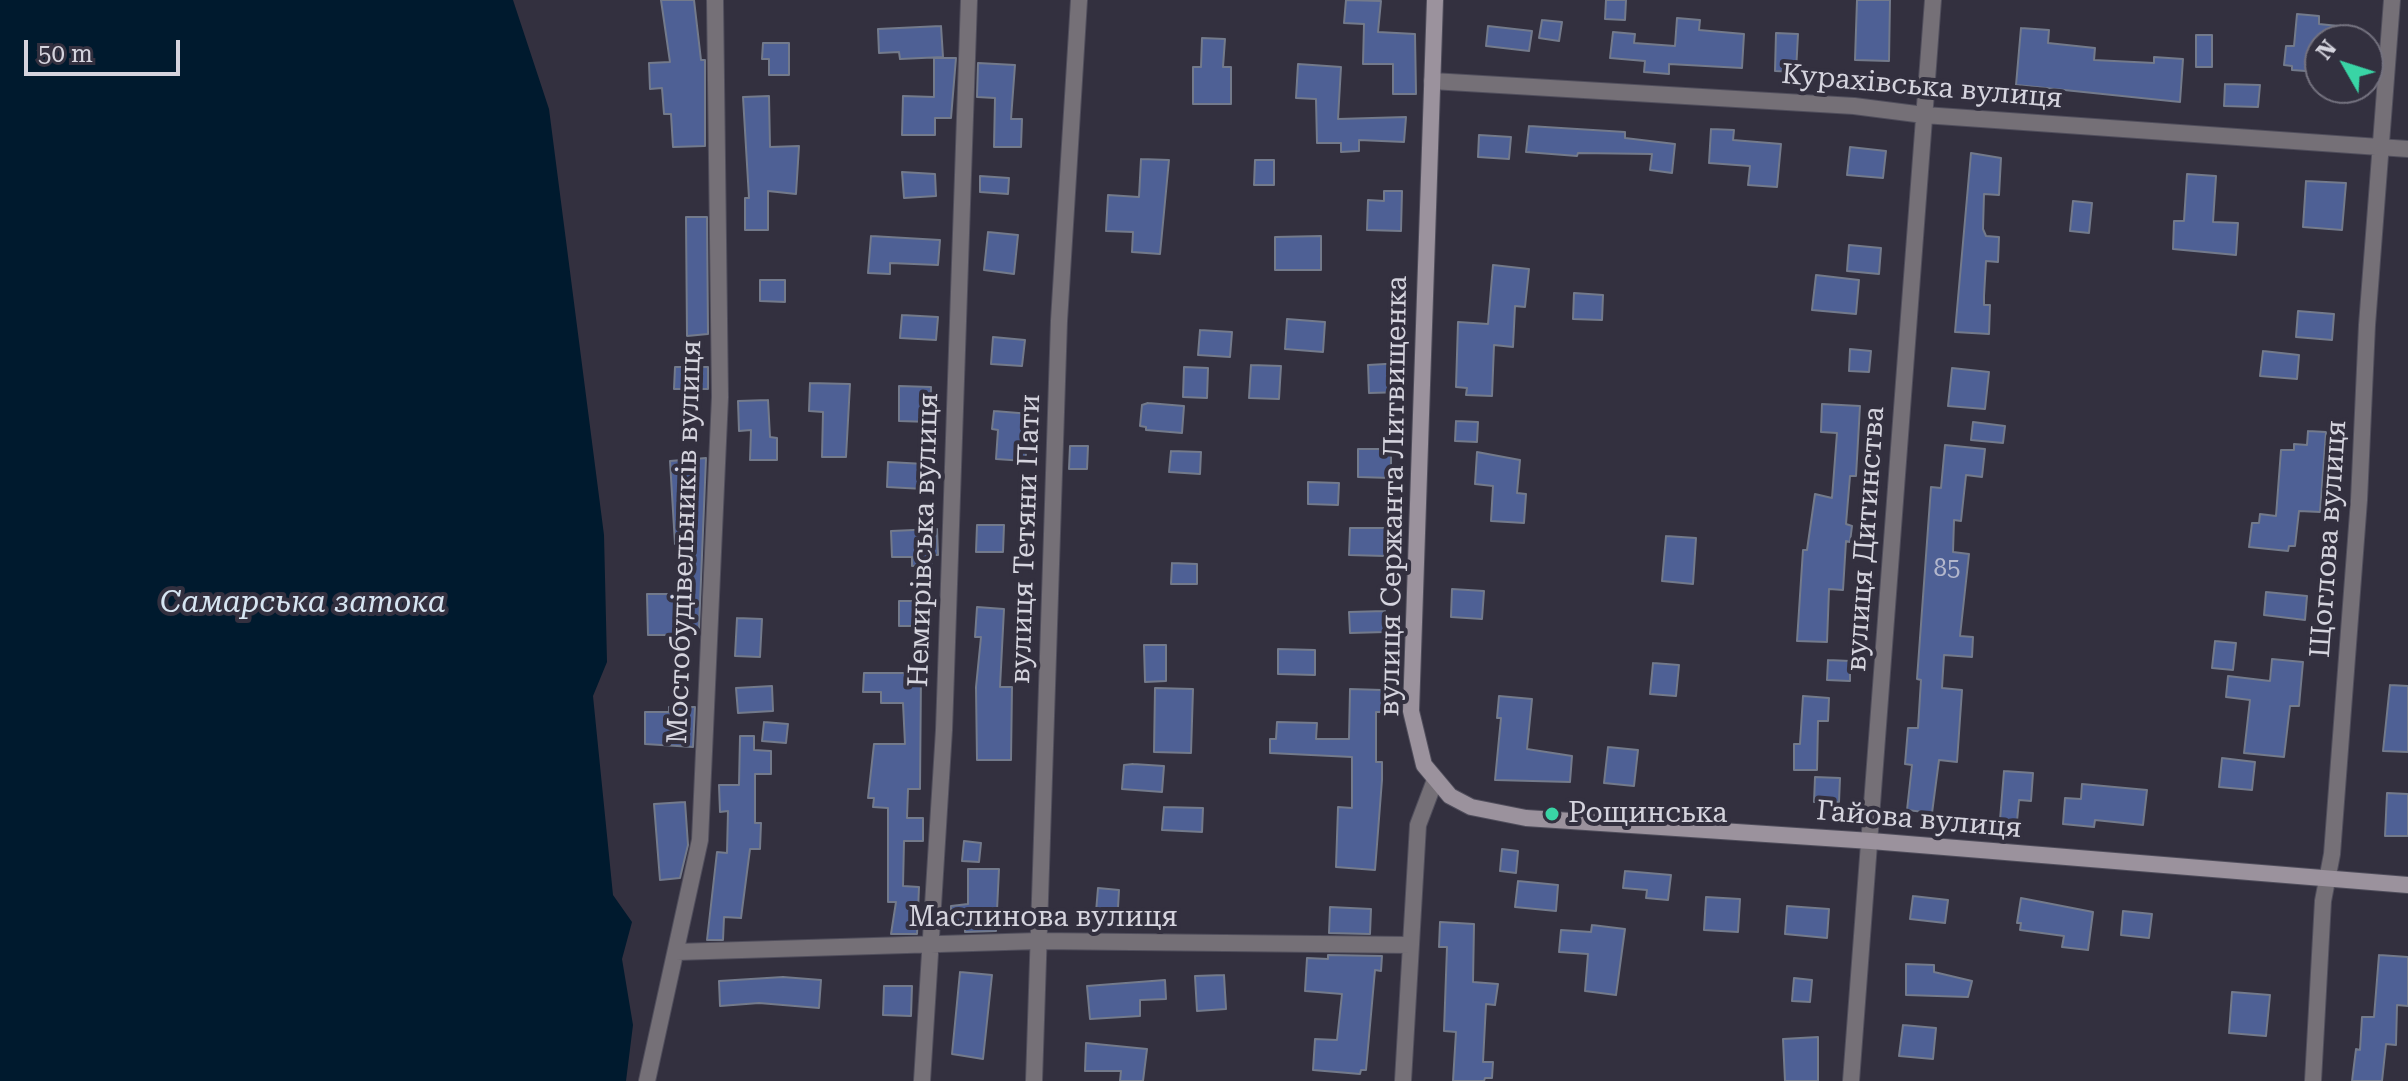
<!DOCTYPE html>
<html>
<head>
<meta charset="utf-8">
<style>
	body { margin:0 }
	#map { position:relative; width:2408px; height:1081px; overflow:hidden; background:#33303f; font-family:"Roboto Serif",serif }
	canvas { display:block }
	.north { position:absolute; left:2304px; top:24px; width:80px; height:80px; box-sizing:border-box; background:#33303f; border:2px solid #74727f; border-radius:50%; rotate:309deg; font-size:22px; font-weight:700; line-height:32px; text-align:center; color:#d5d4de }
	.north::after { content:''; display:block; margin:auto; width:28px; height:36px; background:#39d4a5; clip-path:polygon(50% 0,100% 100%,50% 72%,0 100%) }
	.scale { position:absolute; left:24px; top:40px; width:156px; height:36px; box-sizing:border-box; border:4px solid #d5d4de; border-top:0; padding-left:10px; font-size:24px; line-height:28px; white-space:nowrap; color:#d5d4de; -webkit-text-stroke:6px #33303f; paint-order:stroke }
</style>
</head>
<body>
<div id="map">
<canvas width="2408" height="1081"></canvas>
<div class="north">N</div>
<div class="scale">50 m</div>
</div>
<script>
const c = document.querySelector('canvas').getContext('2d');
c.lineJoin = 'round';
function fillPath(path, color) { c.fillStyle = color; c.fill(path, 'evenodd'); }
const toPath = rows => new Path2D(rows.map(r => 'M' + r).join(''));
function stroke(path, color, width, dash) { c.strokeStyle = color; c.lineWidth = width; c.lineCap = dash ? 'butt' : 'round'; c.setLineDash(dash || []); c.stroke(path); }
function write(font, color, halo, rows, align = 'center') {
  c.font = font + ' "Roboto Serif",serif'; c.lineWidth = 8; c.setLineDash([]); c.textBaseline = 'middle'; c.strokeStyle = halo; c.fillStyle = color; for (const [text, x, y, turn = 0] of rows) {
    c.save(); c.translate(x, y); c.rotate((+turn || 0) * Math.PI / 180); c.textAlign = isNaN(turn) ? turn : align; if (halo) c.strokeText(text, 0, 0); c.fillText(text, 0, 0); c.restore();
  }
}
fillPath(toPath([
	[0,0,513,0,549,109,604,535,607,662,593,696,613,895,632,922,622,959,633,1025,626,1081,0,1081]
]), '#001a2e');
const building = toPath([
	[661,0,694,0,701,60,705,60,705,146,673,147,671,114,664,114,662,88,650,89,649,63,670,62,661,0],
	[1346,0,1381,1,1378,32,1415,34,1416,94,1393,94,1393,64,1363,64,1364,24,1344,23,1346,0],
	[1606,0,1626,0,1625,20,1605,19,1606,0],
	[1857,0,1890,0,1889,61,1855,60,1857,0],
	[2297,14,2319,16,2319,24,2358,28,2357,40,2320,40,2320,72,2292,70,2292,66,2284,65,2286,46,2294,46,2297,14],
	[1677,18,1700,20,1699,30,1744,34,1742,68,1669,64,1669,74,1644,72,1645,61,1610,58,1613,32,1635,34,1634,43,1675,46,1677,18],
	[1542,20,1562,22,1559,41,1539,38,1542,20],
	[941,26,943,57,900,59,899,52,879,53,878,29,941,26],
	[1488,26,1532,31,1529,51,1486,46,1488,26],
	[2021,28,2049,30,2048,43,2095,48,2094,60,2154,63,2154,57,2183,59,2180,102,2016,85,2021,28],
	[1776,33,1798,34,1796,72,1775,71,1776,33],
	[2196,35,2212,35,2212,67,2196,67,2196,35],
	[1202,38,1225,39,1223,67,1231,67,1231,104,1193,104,1193,67,1201,67,1202,38],
	[763,43,789,43,789,75,769,75,769,59,762,59,763,43],
	[934,58,956,58,951,118,935,118,935,135,902,135,903,96,934,97,934,58],
	[978,63,1015,65,1011,119,1022,119,1021,147,994,147,995,98,977,97,978,63],
	[1298,64,1341,67,1338,119,1406,117,1404,142,1359,140,1359,151,1341,152,1341,143,1317,143,1316,99,1296,98,1298,64],
	[2225,84,2260,85,2258,107,2224,106,2225,84],
	[769,96,770,147,799,146,796,194,768,191,768,230,745,230,745,198,749,198,743,97,769,96],
	[1529,126,1625,132,1625,138,1675,144,1672,173,1650,170,1652,154,1578,153,1577,156,1526,152,1529,126],
	[1711,129,1734,130,1733,140,1781,144,1777,187,1748,185,1750,166,1709,163,1711,129],
	[1479,135,1511,137,1509,159,1478,157,1479,135],
	[1850,147,1886,151,1883,178,1847,175,1850,147],
	[1971,153,2001,158,1999,195,1984,194,1983,229,1986,236,1999,237,1998,262,1986,261,1984,296,1984,305,1990,305,1989,334,1955,332,1971,153],
	[1141,159,1169,160,1160,254,1132,252,1133,232,1106,231,1108,195,1139,197,1141,159],
	[1255,160,1274,160,1274,185,1254,185,1255,160],
	[902,172,935,174,936,196,904,198,902,172],
	[2187,174,2216,176,2213,222,2238,223,2236,255,2173,249,2174,221,2184,221,2187,174],
	[980,176,1009,178,1008,194,980,192,980,176],
	[2306,181,2346,183,2342,230,2303,227,2306,181],
	[1384,191,1402,191,1401,231,1367,230,1368,200,1384,201,1384,191],
	[2073,201,2092,203,2089,233,2070,231,2073,201],
	[686,217,707,217,708,334,687,336,686,217],
	[988,232,1018,235,1014,274,984,270,988,232],
	[871,236,940,240,938,265,890,263,890,274,868,273,871,236],
	[1321,236,1321,270,1275,270,1275,237,1321,236],
	[1849,245,1881,248,1879,274,1847,271,1849,245],
	[1493,265,1529,269,1525,307,1515,306,1513,347,1494,345,1492,396,1466,395,1467,388,1456,387,1458,322,1488,324,1493,265],
	[1816,275,1859,280,1856,314,1812,310,1816,275],
	[760,280,785,280,785,302,760,301,760,280],
	[1574,293,1603,295,1602,320,1573,319,1574,293],
	[2298,311,2334,314,2332,340,2296,337,2298,311],
	[902,315,938,317,936,340,900,338,902,315],
	[1287,319,1325,322,1323,352,1285,349,1287,319],
	[1200,330,1232,332,1230,357,1198,355,1200,330],
	[993,337,1025,340,1022,366,991,364,993,337],
	[1850,349,1871,351,1869,372,1849,371,1850,349],
	[2263,351,2299,355,2297,379,2260,376,2263,351],
	[1403,363,1404,392,1369,393,1368,365,1403,363],
	[1251,365,1281,366,1279,399,1249,398,1251,365],
	[675,367,708,367,708,389,674,389,675,367],
	[1184,367,1208,368,1207,398,1183,397,1184,367],
	[1952,368,1989,372,1985,409,1948,406,1952,368],
	[810,383,850,384,846,457,822,457,823,412,809,411,810,383],
	[899,386,931,387,930,422,899,421,899,386],
	[768,400,770,437,777,438,777,460,750,460,751,430,739,431,738,401,768,400],
	[1148,403,1184,406,1182,433,1146,430,1146,427,1140,426,1142,405,1148,403],
	[1822,404,1860,406,1856,476,1850,476,1846,524,1852,526,1850,542,1846,541,1843,590,1829,589,1827,642,1797,641,1803,550,1807,550,1815,494,1832,498,1837,433,1821,432,1822,404],
	[994,411,1031,414,1025,461,996,459,998,430,992,429,994,411],
	[1456,421,1478,422,1477,442,1455,441,1456,421],
	[1973,422,2005,426,2003,443,1971,440,1973,422],
	[2308,431,2326,432,2320,512,2299,511,2295,546,2289,546,2288,551,2249,547,2252,523,2259,523,2260,514,2276,516,2281,450,2294,450,2294,444,2307,445,2308,431],
	[1945,445,1985,449,1982,477,1966,475,1961,521,1954,520,1953,552,1969,554,1960,636,1973,637,1972,657,1944,655,1942,688,1962,690,1957,762,1939,760,1932,813,1907,810,1912,765,1905,764,1908,728,1918,728,1921,680,1917,679,1931,487,1941,488,1945,445],
	[1070,446,1088,446,1087,469,1069,469,1070,446],
	[1358,449,1391,449,1391,478,1358,477,1358,449],
	[1171,451,1201,452,1200,474,1169,472,1171,451],
	[1477,452,1520,460,1517,493,1526,494,1524,523,1491,521,1493,486,1475,484,1477,452],
	[706,458,699,628,674,628,675,635,648,635,647,594,682,594,683,543,675,544,670,461,706,458],
	[888,462,925,464,924,489,887,487,888,462],
	[1308,482,1339,483,1338,505,1308,504,1308,482],
	[977,525,1004,525,1003,552,976,552,977,525],
	[1350,528,1386,528,1385,556,1349,555,1350,528],
	[937,529,938,555,932,555,932,565,912,566,912,557,892,557,891,531,937,529],
	[1666,536,1696,538,1693,584,1662,581,1666,536],
	[1172,563,1197,564,1197,584,1171,584,1172,563],
	[1452,589,1484,591,1482,619,1451,617,1452,589],
	[2266,592,2307,596,2305,620,2264,615,2266,592],
	[899,601,927,601,927,626,899,626,899,601],
	[977,607,1004,609,1000,687,1012,687,1011,760,977,760,976,687,981,637,975,637,977,607],
	[1385,611,1386,632,1350,633,1349,612,1385,611],
	[737,618,762,619,760,657,735,656,737,618],
	[2215,641,2236,643,2233,670,2212,668,2215,641],
	[1144,645,1166,645,1166,681,1145,682,1144,645],
	[1278,649,1315,650,1315,675,1278,674,1278,649],
	[2272,659,2303,662,2299,706,2290,706,2284,757,2244,753,2250,700,2226,697,2228,676,2270,681,2272,659],
	[1828,660,1850,661,1850,681,1827,680,1828,660],
	[1653,663,1679,665,1676,696,1650,694,1653,663],
	[864,673,921,673,920,789,908,789,907,818,923,818,923,841,904,841,903,886,919,887,917,934,891,934,896,902,888,902,888,808,873,807,874,798,868,798,874,744,905,744,903,703,881,703,881,692,863,692,864,673],
	[2390,685,2408,686,2408,752,2383,751,2390,685],
	[772,686,773,711,738,713,736,688,772,686],
	[1155,688,1193,689,1191,753,1154,752,1155,688],
	[1350,689,1382,690,1382,712,1376,712,1376,762,1382,762,1382,780,1375,870,1336,867,1338,807,1352,808,1352,757,1270,753,1270,739,1276,739,1277,722,1317,723,1316,739,1349,739,1350,689],
	[1499,696,1532,699,1527,749,1572,756,1570,782,1495,780,1501,718,1497,718,1499,696],
	[1803,696,1829,698,1828,721,1818,721,1817,770,1794,770,1794,744,1800,744,1803,696],
	[669,707,695,707,693,747,645,744,645,712,669,712,669,707],
	[764,722,788,724,786,743,762,741,764,722],
	[740,736,754,736,754,750,771,751,771,774,755,774,755,823,761,823,760,849,750,849,741,918,724,917,723,940,707,940,717,852,727,853,728,811,720,812,719,785,739,785,740,736],
	[1608,747,1638,750,1634,786,1604,783,1608,747],
	[2222,758,2255,762,2252,790,2219,787,2222,758],
	[1133,764,1164,766,1162,792,1122,789,1124,765,1133,764],
	[2004,771,2033,773,2031,801,2019,800,2017,821,2000,820,2004,771],
	[1815,777,1840,778,1839,802,1814,802,1815,777],
	[2082,784,2147,790,2143,825,2095,820,2094,827,2063,824,2065,798,2081,799,2082,784],
	[2387,793,2408,794,2408,836,2385,836,2387,793],
	[685,802,688,845,680,878,660,880,654,804,685,802],
	[1164,807,1203,808,1202,832,1162,830,1164,807],
	[964,841,981,843,979,862,962,861,964,841],
	[1502,849,1518,851,1516,873,1500,871,1502,849],
	[968,869,999,869,996,931,965,932,965,926,951,927,951,906,968,904,968,869],
	[1625,871,1671,875,1668,900,1646,898,1647,890,1623,888,1625,871],
	[1518,881,1558,885,1556,911,1515,907,1518,881],
	[1098,888,1119,890,1117,925,1095,924,1098,888],
	[1913,896,1948,900,1945,923,1910,919,1913,896],
	[1706,897,1740,899,1738,932,1704,930,1706,897],
	[2021,898,2093,912,2088,950,2062,947,2064,936,2020,930,2021,923,2017,923,2021,898],
	[1787,906,1829,909,1827,938,1785,934,1787,906],
	[1330,907,1371,909,1370,934,1329,933,1330,907],
	[2123,911,2152,914,2149,938,2121,935,2123,911],
	[1440,922,1474,924,1473,982,1498,984,1495,1005,1486,1004,1483,1062,1493,1062,1492,1078,1485,1078,1484,1081,1453,1081,1456,1032,1444,1031,1447,947,1439,947,1440,922],
	[1592,925,1625,929,1616,995,1585,991,1588,954,1559,952,1561,930,1591,932,1592,925],
	[1328,955,1382,956,1381,971,1375,970,1366,1070,1361,1070,1360,1074,1313,1070,1315,1039,1337,1040,1342,994,1305,991,1307,958,1328,959,1328,955],
	[2379,955,2408,957,2408,1006,2397,1005,2396,1045,2386,1044,2382,1081,2352,1081,2356,1049,2360,1050,2362,1017,2374,1017,2379,955],
	[1906,964,1934,965,1934,972,1972,981,1968,997,1906,995,1906,964],
	[960,972,992,975,983,1059,952,1054,960,972],
	[1224,975,1226,1009,1197,1011,1195,976,1224,975],
	[783,977,821,980,819,1008,759,1003,720,1006,719,981,783,977],
	[1794,978,1812,980,1810,1002,1792,1001,1794,978],
	[1165,980,1166,999,1140,1000,1140,1016,1090,1019,1087,986,1165,980],
	[884,986,912,986,911,1016,883,1015,884,986],
	[2232,992,2270,995,2266,1036,2229,1033,2232,992],
	[1903,1025,1936,1028,1933,1059,1899,1056,1903,1025],
	[1818,1037,1818,1081,1785,1081,1783,1039,1818,1037],
	[1086,1043,1147,1049,1143,1081,1120,1081,1121,1071,1085,1071,1086,1043]
]);
fillPath(building, '#4e6095');
stroke(building, '#737a8b', 2);
const minor = toPath([
	[1432,81,1854,106,1924,115,2408,149],
	[676,952,1038,941,1411,945],
	[647,1081,700,840,720,397,715,0],
	[922,1081,944,730,969,0],
	[1034,1081,1059,321,1079,0],
	[1403,1081,1418,825,1435,780],
	[1851,1081,1933,0],
	[2313,1081,2323,901,2332,854,2359,500,2367,325,2392,0]
]);
const secondary = toPath([
	[1435,0,1411,711,1424,765,1450,796,1471,807,1526,818,1871,841,2408,885]
]);
stroke(minor, '#504e5c', 18);
stroke(secondary, '#504e5c', 18);
stroke(minor, '#757077', 16);
stroke(secondary, '#9b929d', 16);
for (const [x, y, r, color] of [
	[1552,814,8,"#39d4a5"]
]) { const dot = new Path2D(); dot.arc(x, y, r, 0, 2 * Math.PI); c.fillStyle = color; c.fill(dot); stroke(dot, '#33303f', 3); }
write('24px', '#b3b7cc', null, [
	["85",1947,569]
]);
write('28px', '#d5d4de', '#33303f', [
	["Курахівська вулиця",1922,87,5],
	["вулиця Сержанта Литвищенка",1394,496,-89],
	["вулиця Тетяни Пати",1026,539,-88],
	["вулиця Дитинства",1866,539,-86],
	["Щоглова вулиця",2329,539,-86],
	["Немирівська вулиця",924,540,-88],
	["Мостобудівельників вулиця",685,542,-88],
	["Гайова вулиця",1919,820,5],
	["Маслинова вулиця",1043,918]
]);
write('28px', '#d5d4de', '#33303f', [
	["Рощинська",1568,814]
], 'left');
write('italic 30px', '#d6e5f2', '#33303f', [
	["Самарська затока",303,603]
]);
</script>
</body>
</html>
